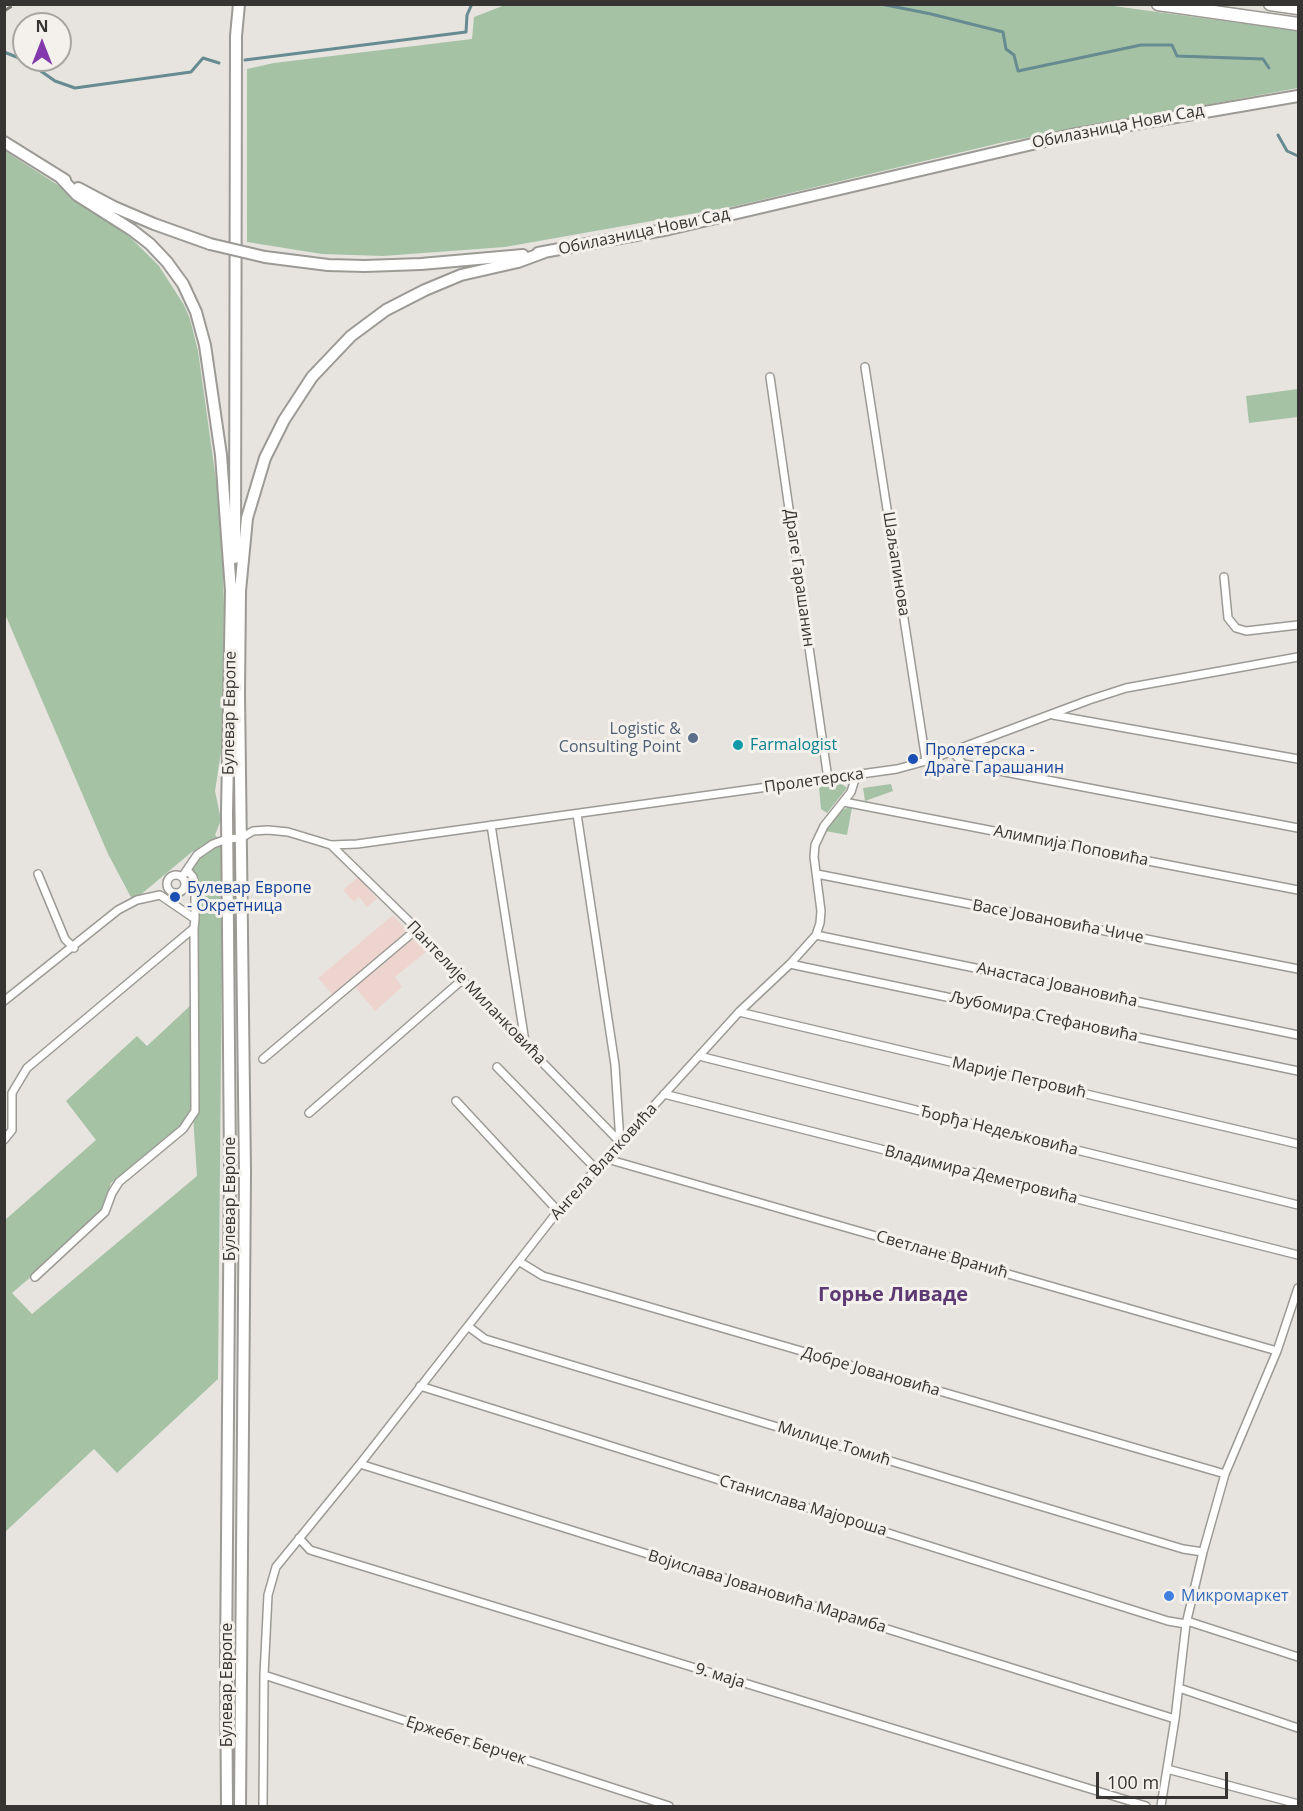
<!DOCTYPE html>
<html>
<head>
<meta charset="utf-8">
<style>
	body { margin:0 }
	#map { position:relative; width:1303px; height:1811px; overflow:hidden; background:#e7e4df; font-family:"Open Sans",sans-serif }
	canvas { display:block }
	.frame { position:absolute; inset:0; border:6px solid #363533; pointer-events:none }
	.north { position:absolute; left:12px; top:12px; width:60px; height:60px; box-sizing:border-box; background:#f4f1ec; border:2px solid #a8a6a2; border-radius:50%; rotate:0deg; font-size:16px; font-weight:700; line-height:24px; text-align:center; color:#363533 }
	.north::after { content:''; display:block; margin:auto; width:21px; height:27px; background:#8339ac; clip-path:polygon(50% 0,100% 100%,50% 72%,0 100%) }
	.scale { position:absolute; left:1096px; top:1772px; width:132px; height:27px; box-sizing:border-box; border:3px solid #363533; border-top:0; padding-left:8px; font-size:18px; line-height:21px; white-space:nowrap; color:#363533; -webkit-text-stroke:4px #f4f1ec; paint-order:stroke }
</style>
</head>
<body>
<div id="map">
<canvas width="1303" height="1811"></canvas>
<div class="frame"></div>
<div class="north">N</div>
<div class="scale">100 m</div>
</div>
<script>
const c = document.querySelector('canvas').getContext('2d');
c.lineJoin = 'round';
function fillPath(path, color) { c.fillStyle = color; c.fill(path, 'evenodd'); }
const toPath = rows => new Path2D(rows.map(r => 'M' + r).join(''));
function stroke(path, color, width, dash) { c.strokeStyle = color; c.lineWidth = width; c.lineCap = dash ? 'butt' : 'round'; c.setLineDash(dash || []); c.stroke(path); }
function write(font, color, halo, rows, align = 'center') {
  c.font = font + ' "Open Sans",sans-serif'; c.lineWidth = 6; c.setLineDash([]); c.textBaseline = 'middle'; c.strokeStyle = halo; c.fillStyle = color; for (const [text, x, y, turn = 0] of rows) {
    c.save(); c.translate(x, y); c.rotate((+turn || 0) * Math.PI / 180); c.textAlign = isNaN(turn) ? turn : align; if (halo) c.strokeText(text, 0, 0); c.fillText(text, 0, 0); c.restore();
  }
}
fillPath(toPath([
	[358,877,377,899,367,907,359,897,354,902,343,890],
	[393,915,427,951,395,977,402,987,375,1011,350,981,334,996,318,978]
]), '#eed4ce');
fillPath(toPath([
	[505,5,1106,5,1298,31,1298,88,1004,142,736,206,505,247,383,256,322,254,247,242,247,69,274,63,472,39,474,17],
	[5,151,100,212,132,239,159,266,184,305,190,319,198,351,217,487,222,528,224,608,222,746,215,791,221,820,215,835,223,843,218,1379,117,1473,94,1449,5,1532,5,1220,96,1140,66,1101,137,1036,147,1046,191,1005,193,851,133,901,108,854,5,614],
	[193,1115,197,1176,32,1314,12,1293,101,1217,111,1183],
	[1298,389,1298,417,1249,423,1246,396],
	[842,784,847,788,827,813,821,809,819,787],
	[891,784,893,791,865,801,863,788],
	[847,808,852,808,847,835,825,831,842,810]
]), '#a6c2a5');
stroke(toPath([
	[881,4,931,14,1003,32,1006,49,1014,55,1018,71,1141,45,1172,45,1177,56,1263,59,1269,68],
	[4,52,24,60],
	[25,60,55,81,75,88,191,72,203,58,219,63],
	[245,60,466,32,467,15,472,4],
	[1278,135,1287,151,1298,156]
]), '#668b90', 3);
const street = toPath([
	[865,367,926,761],
	[770,377,828,779],
	[1224,577,1228,618,1236,628,1246,631,1298,625],
	[1053,715,1298,759],
	[952,751,963,764,1298,828],
	[844,802,1298,890],
	[577,814,615,1065,620,1142],
	[491,825,525,1042],
	[331,845,417,929,462,980,620,1142],
	[187,870,193,877,195,884,195,919],
	[38,874,65,939,74,948],
	[817,874,1298,969],
	'167 884a9 9 0 1 1 18 0a9 9 0 1 1-18 0Z',
	[182,877,197,855,213,844,227,839,241,838,253,831,268,830,288,832,331,845,357,844,897,769,926,761,1089,700,1126,688,1298,657],
	[816,935,1298,1035],
	[790,964,1298,1071],
	[4,1001,118,910,137,900,160,895,195,919,194,928,195,1111,183,1129,119,1182,112,1193,105,1212,35,1277],
	[739,1012,1298,1144],
	[699,1056,1298,1205],
	[263,1059,417,929],
	[497,1067,596,1169],
	[664,1094,1298,1255],
	[456,1101,558,1211],
	[309,1113,462,980],
	[4,1140,12,1130,12,1093,27,1068,194,928],
	[607,1159,1277,1351],
	[520,1262,543,1276,1225,1474],
	[469,1327,485,1339,1183,1549,1203,1552],
	[420,1386,1168,1621,1186,1624],
	[360,1464,1175,1719],
	[299,1538,310,1550,1146,1806],
	[1187,1621,1298,1657],
	[264,1675,669,1806],
	[1179,1688,1298,1728],
	[1167,1769,1298,1804],
	[263,1806,264,1675,268,1595,276,1567,360,1464,558,1211,739,1012,790,964,816,935,820,923,821,911,814,857,815,845,824,826,851,792,856,776],
	[1161,1806,1175,1719,1186,1624,1203,1552,1225,1474,1277,1351,1298,1288]
]);
const primary = toPath([
	[4,142,65,180],
	[60,177,77,195,132,230,150,244,167,262,183,284,196,312,205,345,221,455,231,591,227,813,230,1166,226,1664,227,1806],
	[78,188,114,207,154,224,210,244],
	[538,253,669,229,1071,135,1298,96],
	[265,257,328,265,365,266,421,264,523,255],
	[235,558,236,36,239,4],
	[240,1806,245,1172,239,693,240,591,247,518,265,458,284,420,312,377,351,336,386,310,425,290,461,275,518,262,545,252]
]);
const highway = toPath([
	[1158,4,1298,24],
	[1270,4,1298,8]
]);
stroke(street, '#9c9a95', 10);
stroke(primary, '#9c9a95', 14);
stroke(highway, '#9c9a95', 15);
stroke(street, '#fff', 7);
stroke(primary, '#fff', 10);
stroke(highway, '#fff', 12);
stroke(toPath([
	[4,11,15,4]
]), '#73716e', 3, [9, 4.5]);
const primaryBridge = toPath([
	[210,244,265,257]
]);
stroke(primaryBridge, '#9c9a95', 14, []);
stroke(primaryBridge, '#fff', 10);
for (const [x, y, r, color] of [
	[693,738,6,"#5c6f8a"],
	[738,745,6,"#0f9aa8"],
	[913,759,6,"#1a4fb4"],
	[175,897,6,"#1a4fb4"],
	[1169,1596,6,"#3f7fe0"]
]) { const dot = new Path2D(); dot.arc(x, y, r, 0, 2 * Math.PI); c.fillStyle = color; c.fill(dot); stroke(dot, '#f4f1ec', 2); }
write('16px', '#363533', '#f4f1ec', [
	["Обилазница Нови Сад",1118,127,-11],
	["Обилазница Нови Сад",644,232,-12],
	["Шаљапинова",896,564,81],
	["Драге Гарашанин",799,578,82],
	["Булевар Европе",230,713,-89],
	["Пролетерска",814,781,-8],
	["Алимпија Поповића",1071,846,11],
	["Васе Јовановића Чиче",1058,922,11],
	["Анастаса Јовановића",1057,985,12],
	["Пантелије Миланковића",476,993,46],
	["Љубомира Стефановића",1044,1017,12],
	["Марије Петровић",1019,1078,13],
	["Ђорђа Недељковића",999,1131,14],
	["Ангела Влатковића",604,1162,-48],
	["Владимира Деметровића",981,1175,14],
	["Булевар Европе",230,1199,-90],
	["Светлане Вранић",942,1255,16],
	["Добре Јовановића",871,1372,16],
	["Милице Томић",834,1444,17],
	["Станислава Мајороша",803,1506,17],
	["Војислава Јовановића Марамба",767,1592,17],
	["9. маја",720,1676,17],
	["Булевар Европе",227,1685,-90],
	["Ержебет Берчек",466,1741,18]
]);
write('16px', '#4e5e75', '#f4f1ec', [
	["Logistic &",681,729],
	["Consulting Point",681,747]
], 'right');
write('16px', '#0d838f', '#f4f1ec', [
	["Farmalogist",750,745]
], 'left');
write('16px', '#164399', '#f4f1ec', [
	["Пролетерска -",925,750],
	["Драге Гарашанин",925,768],
	["Булевар Европе",187,888],
	["- Окретница",187,906]
], 'left');
write('16px', '#366cbe', '#f4f1ec', [
	["Микромаркет",1181,1596]
], 'left');
write('bold 20px', '#5d3a73', '#f4f1ec', [
	["Горње Ливаде",893,1295]
]);
</script>
</body>
</html>
